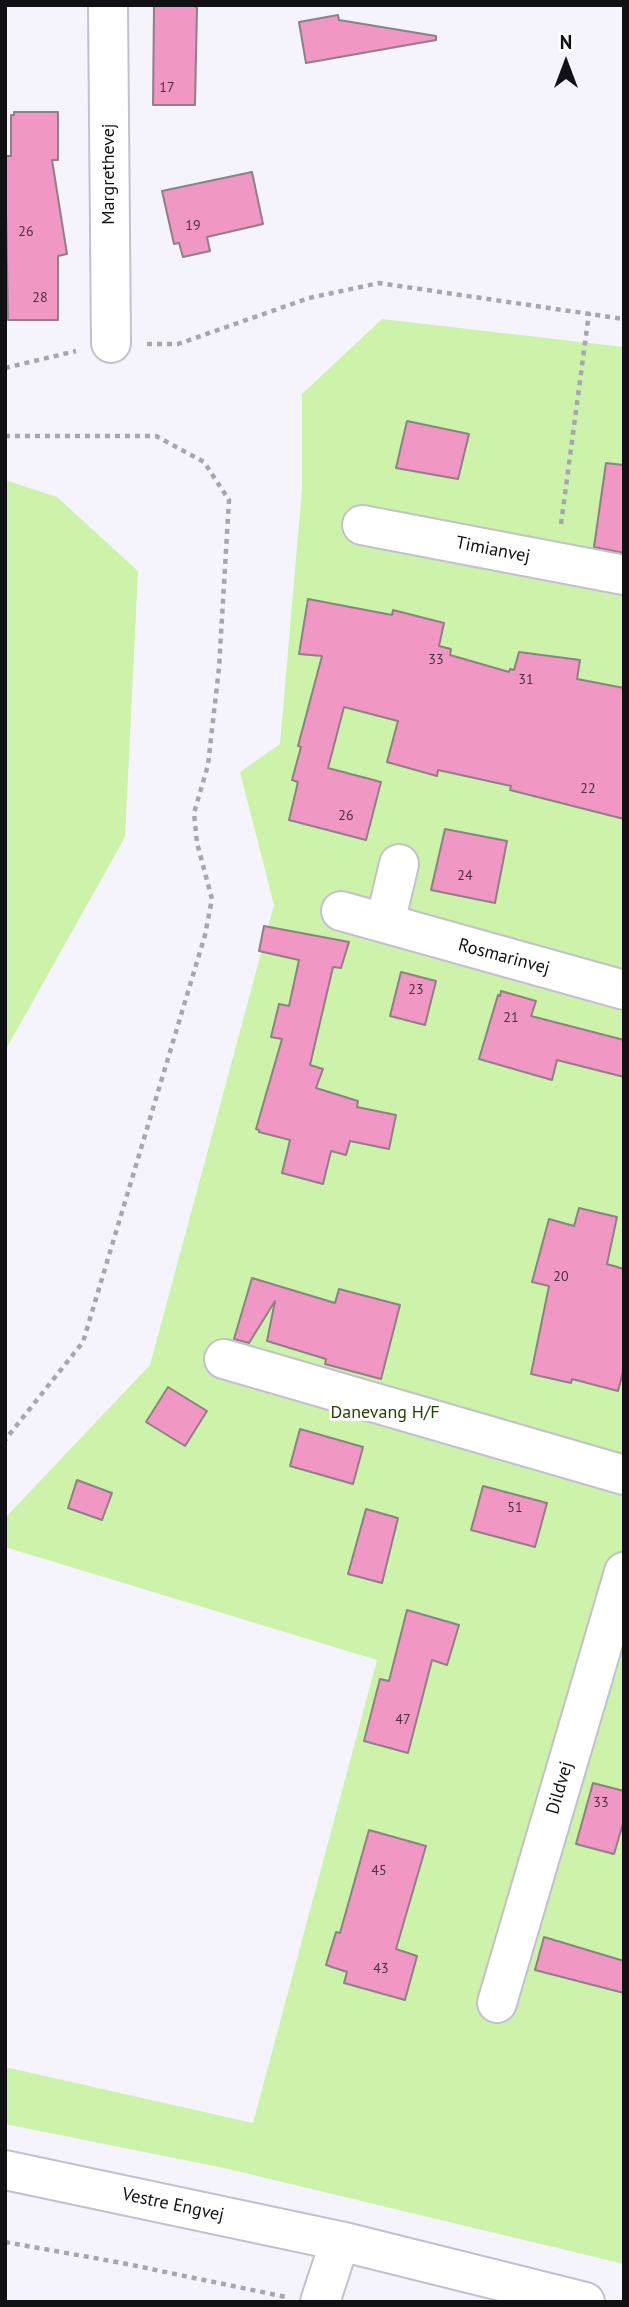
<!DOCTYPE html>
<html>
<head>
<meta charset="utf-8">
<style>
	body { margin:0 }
	#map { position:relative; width:629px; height:2307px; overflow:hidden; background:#f5f4fd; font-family:"PT Sans",sans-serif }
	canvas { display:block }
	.frame { position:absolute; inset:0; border:7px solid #111014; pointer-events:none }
	.north { position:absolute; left:531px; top:28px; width:70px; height:70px; -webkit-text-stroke:5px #fff; paint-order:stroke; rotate:0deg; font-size:19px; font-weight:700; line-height:28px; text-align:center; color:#111014 }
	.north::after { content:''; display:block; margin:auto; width:24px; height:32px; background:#111014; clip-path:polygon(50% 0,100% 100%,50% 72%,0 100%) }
</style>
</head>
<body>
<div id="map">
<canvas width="629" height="2307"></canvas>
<div class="frame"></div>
<div class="north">N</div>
</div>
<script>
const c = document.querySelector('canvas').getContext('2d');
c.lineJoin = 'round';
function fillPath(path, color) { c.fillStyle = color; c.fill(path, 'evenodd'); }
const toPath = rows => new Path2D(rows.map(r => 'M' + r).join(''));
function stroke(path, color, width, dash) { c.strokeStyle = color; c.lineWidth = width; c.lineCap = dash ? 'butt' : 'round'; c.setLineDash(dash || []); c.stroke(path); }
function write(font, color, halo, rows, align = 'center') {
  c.font = font + ' "PT Sans",sans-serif'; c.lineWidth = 6; c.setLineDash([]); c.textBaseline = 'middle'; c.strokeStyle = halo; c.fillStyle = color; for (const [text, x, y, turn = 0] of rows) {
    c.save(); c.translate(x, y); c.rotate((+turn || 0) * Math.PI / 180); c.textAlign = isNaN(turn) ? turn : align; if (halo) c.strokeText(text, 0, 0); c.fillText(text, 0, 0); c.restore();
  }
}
fillPath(toPath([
	[382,319,624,347,624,2264,224,2168,5,2124,5,2067,253,2123,377,1660,5,1547,5,1518,150,1365,274,905,240,772,280,744,302,489,302,394],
	[5,480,57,497,138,571,125,837,5,1051]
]), '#ccf3a9');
const building = toPath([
	[154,5,195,5,197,8,195,105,153,105,154,5],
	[338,15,339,20,436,36,436,40,306,63,299,22,338,15],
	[14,112,58,112,58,160,52,160,67,254,58,256,58,320,8,320,5,156,11,156,11,115,14,115,14,112],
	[252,172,263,224,207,237,210,251,183,257,179,243,174,244,162,191,252,172],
	[407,421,469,434,458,479,396,468,407,421],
	[606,463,624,465,624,553,594,547,606,463],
	[308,599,392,615,393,610,444,623,439,646,451,649,450,655,509,672,510,669,514,670,519,652,580,660,577,679,624,688,624,819,510,790,511,786,438,770,437,776,387,762,398,721,344,707,328,768,381,782,366,840,289,820,298,782,292,780,301,747,298,746,322,656,299,654,308,599],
	[445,829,507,841,495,903,431,890,445,829],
	[264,926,349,942,341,968,333,967,310,1065,323,1069,316,1088,358,1101,357,1107,396,1115,389,1149,350,1141,346,1155,331,1151,323,1184,282,1173,290,1140,259,1132,259,1130,256,1129,282,1039,271,1037,279,1004,289,1006,299,960,259,951,264,926],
	[401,972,436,981,425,1025,390,1016,401,972],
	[501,991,536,1001,531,1016,624,1040,624,1077,557,1060,552,1080,479,1059,498,995,500,996,501,991],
	[579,1208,617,1217,607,1264,624,1269,624,1368,618,1391,572,1379,571,1383,531,1374,549,1286,532,1282,549,1219,574,1226,579,1208],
	[252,1278,335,1303,339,1289,400,1305,381,1379,325,1364,326,1359,267,1341,275,1301,249,1343,234,1339,252,1278],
	[168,1387,207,1411,185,1446,146,1422,168,1387],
	[300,1429,363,1447,353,1484,290,1466,300,1429],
	[77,1480,112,1493,102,1520,68,1508,77,1480],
	[483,1486,547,1503,535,1547,471,1530,483,1486],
	[366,1509,398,1518,382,1583,348,1574,366,1509],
	[407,1610,459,1625,447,1665,432,1660,408,1753,364,1741,380,1679,389,1681,407,1610],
	[593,1783,624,1791,624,1820,614,1854,576,1844,593,1783],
	[369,1830,426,1846,396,1949,417,1956,405,2000,344,1983,347,1972,326,1965,336,1932,340,1933,369,1830],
	[544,1937,624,1961,624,1993,535,1970,544,1937]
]);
fillPath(building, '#f197c4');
stroke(building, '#8d8186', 2);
const minor = toPath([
	[108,5,111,343],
	[362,525,624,575],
	[341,911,624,990],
	[385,923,399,864],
	[224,1359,624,1475],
	[497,2003,624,1572],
	[5,2170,340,2241,585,2302],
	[320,2302,340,2241]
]);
stroke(minor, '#c2c1cc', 42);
stroke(toPath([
	[147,344,178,344,309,298,379,283,624,319],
	[5,368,76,351],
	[5,436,156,436,204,462,229,500,219,668,208,765,194,813,197,843,212,899,205,935,83,1342,5,1440],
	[561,524,589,313],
	[5,2242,122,2263,286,2297]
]), '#a7a6ae', 4.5, [5, 5]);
stroke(minor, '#fff', 38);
write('14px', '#493240', null, [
	["17",167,88],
	["19",193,226],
	["26",26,232],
	["28",40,298],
	["33",436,660],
	["31",526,680],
	["22",588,789],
	["26",346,816],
	["24",465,876],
	["23",416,990],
	["21",511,1018],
	["20",561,1277],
	["51",515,1508],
	["47",403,1720],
	["33",601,1803],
	["45",379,1871],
	["43",381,1969]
]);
write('18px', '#111014', '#fff', [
	["Margrethevej",109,174,-90],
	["Timianvej",493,550,11],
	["Rosmarinvej",504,957,15],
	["Dildvej",560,1788,-74],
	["Vestre Engvej",173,2205,12]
]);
write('18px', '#264002', '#fff', [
	["Danevang H/F",385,1413]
]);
</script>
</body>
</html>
